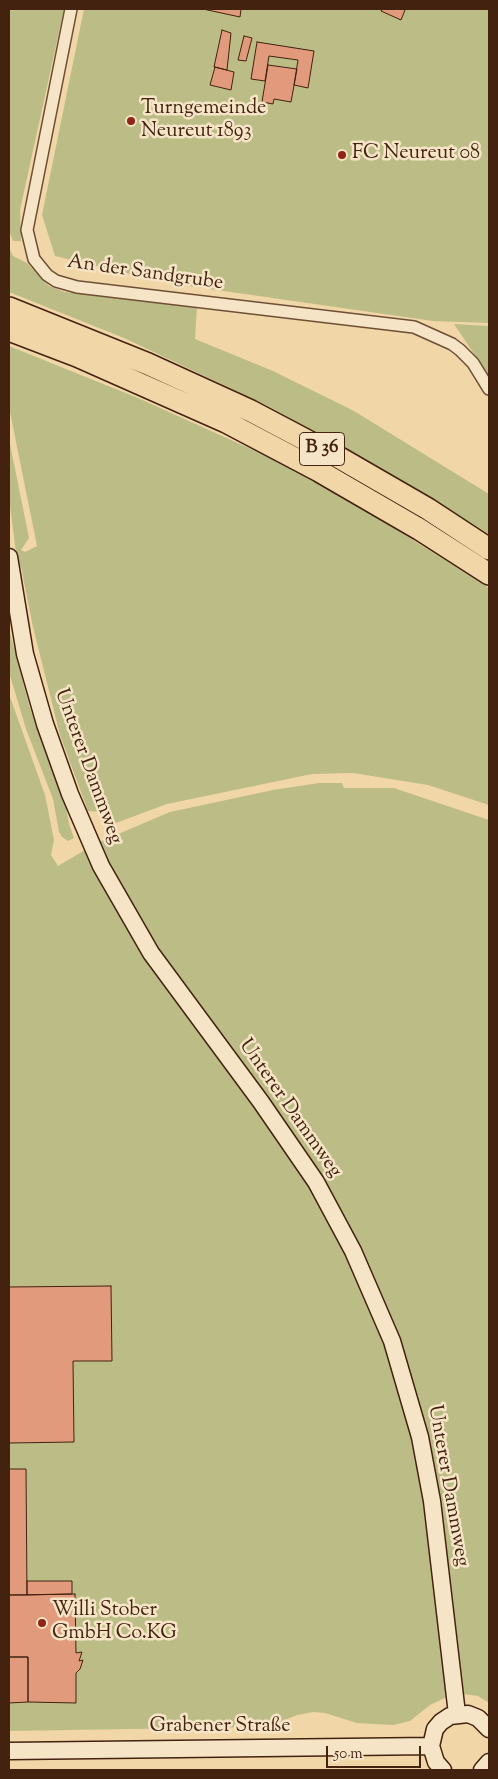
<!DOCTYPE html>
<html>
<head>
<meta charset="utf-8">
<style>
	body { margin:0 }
	#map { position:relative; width:498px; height:1779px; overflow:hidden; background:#f1d6a8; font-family:"Sorts Mill Goudy",serif }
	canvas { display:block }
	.frame { position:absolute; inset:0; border:10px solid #432210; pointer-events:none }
	.scale { position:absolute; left:326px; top:1746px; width:95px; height:22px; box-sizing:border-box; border:2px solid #432210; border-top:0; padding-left:6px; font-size:15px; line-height:18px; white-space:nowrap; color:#432210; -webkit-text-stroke:4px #f6e4c6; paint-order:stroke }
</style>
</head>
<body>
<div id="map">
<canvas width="498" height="1779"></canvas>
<div class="frame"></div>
<div class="scale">50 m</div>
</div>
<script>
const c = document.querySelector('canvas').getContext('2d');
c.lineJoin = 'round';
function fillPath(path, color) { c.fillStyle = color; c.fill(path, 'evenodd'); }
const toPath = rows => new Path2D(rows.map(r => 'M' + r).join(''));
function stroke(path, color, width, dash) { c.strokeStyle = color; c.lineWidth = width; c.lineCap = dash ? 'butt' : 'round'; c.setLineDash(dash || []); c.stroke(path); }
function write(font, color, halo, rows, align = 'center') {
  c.font = font + ' "Sorts Mill Goudy",serif'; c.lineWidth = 5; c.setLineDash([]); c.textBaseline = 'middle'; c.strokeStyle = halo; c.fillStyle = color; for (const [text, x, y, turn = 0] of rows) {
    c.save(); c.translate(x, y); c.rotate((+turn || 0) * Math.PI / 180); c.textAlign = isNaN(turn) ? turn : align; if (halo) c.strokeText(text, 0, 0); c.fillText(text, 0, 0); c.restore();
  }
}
fillPath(toPath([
	[9,9,64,9,20,210,21,241,13,241,9,231],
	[84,9,489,9,489,323,433,321,168,283,55,256,42,215],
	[9,248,13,256,27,263,49,286,65,292,197,307,195,339,273,371,354,411,489,494,489,534,410,485,268,406,124,338,9,292],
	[454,324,489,326,489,376],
	[9,346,138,398,262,454,320,484,378,518,489,588,489,805,428,785,353,773,312,774,167,804,113,824,103,812,88,811,60,735,33,627,21,567,18,568,9,498,9,439,29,538,21,550,25,552,37,546,9,407],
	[9,629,29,705,66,807,69,824,74,838,68,841,62,837,59,832,53,799,26,729,9,672],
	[9,694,45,795,54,840,51,855,58,866,97,843,170,812,273,790,319,783,342,783,344,788,394,788,489,820,489,1703,478,1696,455,1693,430,1705,410,1721,393,1725,357,1723,325,1713,313,1712,297,1715,273,1725,255,1727,9,1731]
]), '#bcbd86');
const building = toPath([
	[203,9,241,9,240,17,203,9],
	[382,9,402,9,405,10,401,20,381,11,382,9],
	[222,30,231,33,227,70,214,67,222,30],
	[244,36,252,38,246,61,238,60,244,36],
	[257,42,314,51,308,88,294,85,298,60,269,56,265,81,251,79,257,42],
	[268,65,297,69,291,102,274,99,273,104,262,102,268,65],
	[215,67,234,72,231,90,210,85,215,67],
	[111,1286,112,1361,73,1361,74,1442,9,1443,9,1287,111,1286],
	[9,1469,26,1469,27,1595,9,1595,9,1469],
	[27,1581,72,1581,72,1594,27,1595,27,1581],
	[75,1594,76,1653,82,1652,79,1661,83,1660,80,1669,76,1673,76,1703,28,1702,28,1657,9,1657,9,1595,75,1594],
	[9,1657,28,1657,28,1702,9,1703,9,1657]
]);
fillPath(building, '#e19a7c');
stroke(building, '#432210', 1);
const street = toPath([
	[71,9,27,230,34,259,47,275,56,281,77,287,414,327,452,344,460,350,473,363,489,389]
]);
const secondary = toPath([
	[9,557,25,654,45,724,70,794,101,866,151,953,261,1102,316,1182,353,1251,392,1341,420,1437,432,1501,457,1714],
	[9,1751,431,1746],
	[443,1770,436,1762,431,1746,435,1729,441,1722,450,1716,468,1714,478,1718,489,1729],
	[482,1770,489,1762]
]);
const highway = toPath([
	[9,308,148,364,251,411,338,457,428,509,489,549],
	[9,330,77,356,226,422,319,471,419,529,489,574]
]);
stroke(street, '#6e4f36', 14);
stroke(secondary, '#432210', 19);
stroke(highway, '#432210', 24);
stroke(street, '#f6e4c6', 11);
stroke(secondary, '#f6e4c6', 16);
stroke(highway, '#f1d6a8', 21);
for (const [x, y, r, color] of [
	[131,121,5,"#8f2418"],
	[342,155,5,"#8f2418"],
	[42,1623,5,"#8f2418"]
]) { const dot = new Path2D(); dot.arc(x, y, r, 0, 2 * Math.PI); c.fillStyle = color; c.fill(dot); stroke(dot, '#f6e4c6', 2); }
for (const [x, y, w] of [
	[322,449,45]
]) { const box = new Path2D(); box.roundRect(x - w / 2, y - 16.5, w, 33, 4); c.fillStyle = '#f6e4c6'; c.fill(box); stroke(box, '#432210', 1); }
write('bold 19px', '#432210', null, [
	["B 36",322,449]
]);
write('20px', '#432210', '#f6e4c6', [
	["Turngemeinde",141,110],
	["Neureut 1893",141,133],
	["FC Neureut 08",352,155],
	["Willi Stober",52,1612],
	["GmbH Co.KG",52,1635]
], 'left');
write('20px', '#432210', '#f6e4c6', [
	["An der Sandgrube",145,274,8],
	["Unterer Dammweg",87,767,70],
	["Unterer Dammweg",289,1109,55],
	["Unterer Dammweg",447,1486,80],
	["Grabener Straße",220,1728]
]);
</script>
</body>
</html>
